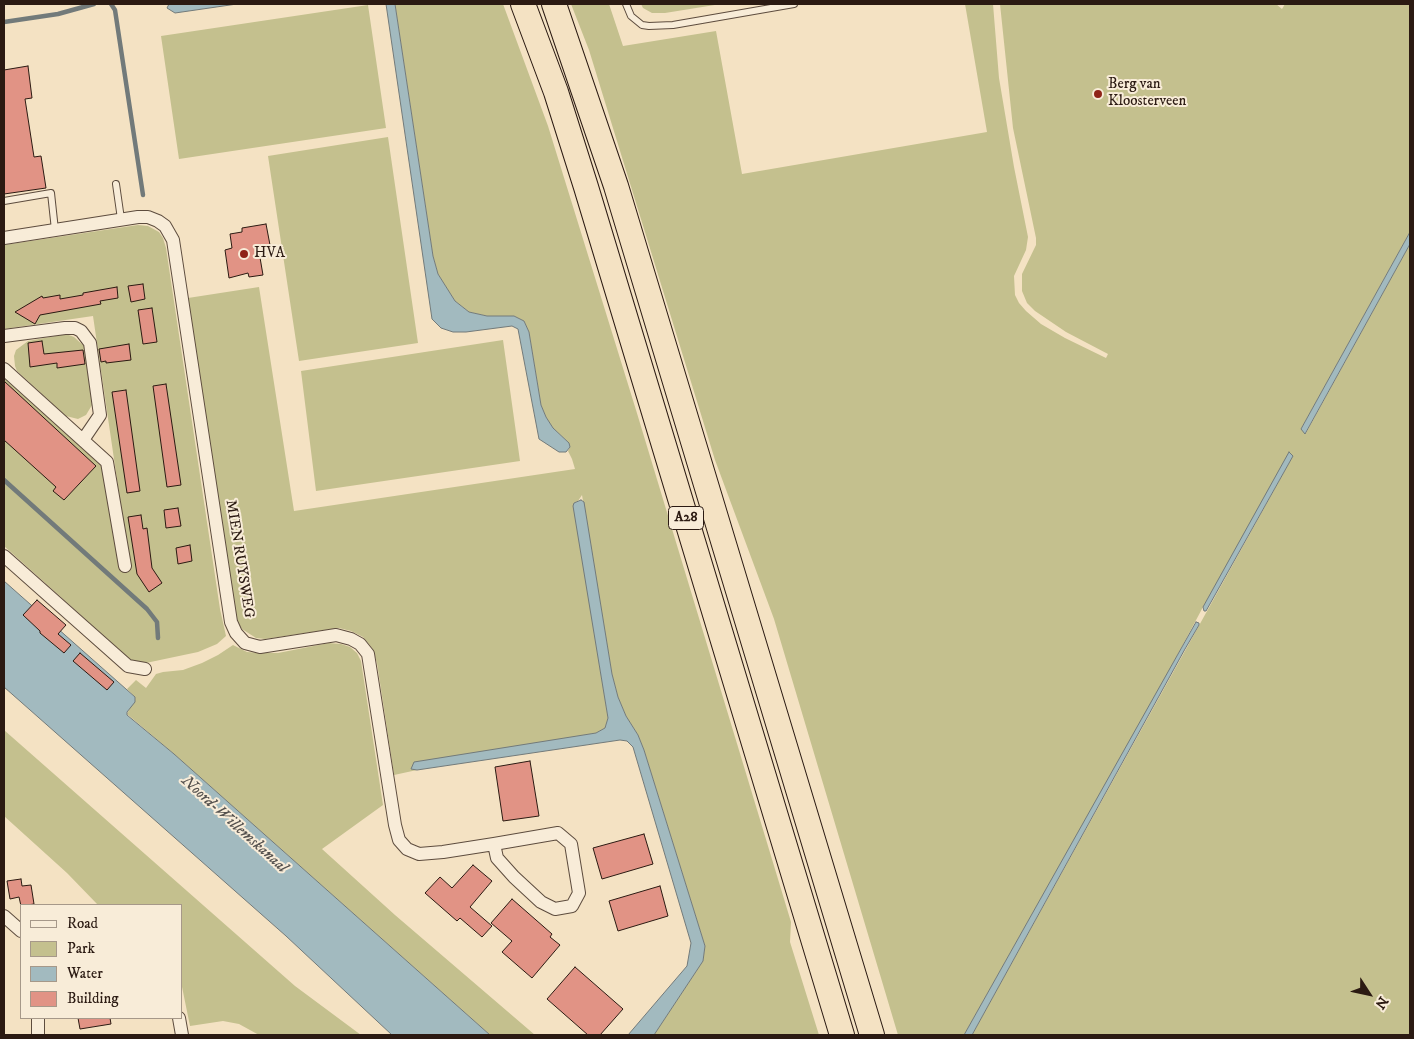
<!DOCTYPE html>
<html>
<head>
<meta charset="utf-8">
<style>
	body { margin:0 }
	#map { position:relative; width:1414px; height:1039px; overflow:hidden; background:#f4e2c3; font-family:"IM FELL DW Pica",serif }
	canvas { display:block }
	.frame { position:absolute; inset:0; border:5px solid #2b1a12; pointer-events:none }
	.legend { position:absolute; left:20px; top:904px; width:162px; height:115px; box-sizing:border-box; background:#f8ecd8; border:1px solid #a69889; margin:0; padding:6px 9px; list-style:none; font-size:15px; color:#2b1a12 }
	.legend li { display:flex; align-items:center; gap:10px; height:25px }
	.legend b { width:25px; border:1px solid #a69889 }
	.north { position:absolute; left:1344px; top:969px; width:50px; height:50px; -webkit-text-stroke:4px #f8ecd8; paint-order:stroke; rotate:125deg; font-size:14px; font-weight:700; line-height:20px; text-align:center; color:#2b1a12 }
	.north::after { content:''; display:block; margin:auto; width:18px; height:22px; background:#2b1a12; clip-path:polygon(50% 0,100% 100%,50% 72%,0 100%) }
</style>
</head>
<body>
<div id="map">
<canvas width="1414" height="1039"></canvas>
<div class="frame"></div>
<ul class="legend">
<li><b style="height:6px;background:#f8ecd8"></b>Road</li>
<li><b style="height:14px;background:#c4c08e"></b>Park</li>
<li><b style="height:14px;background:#a2babf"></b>Water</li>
<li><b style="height:14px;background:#e19385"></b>Building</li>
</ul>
<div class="north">N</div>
</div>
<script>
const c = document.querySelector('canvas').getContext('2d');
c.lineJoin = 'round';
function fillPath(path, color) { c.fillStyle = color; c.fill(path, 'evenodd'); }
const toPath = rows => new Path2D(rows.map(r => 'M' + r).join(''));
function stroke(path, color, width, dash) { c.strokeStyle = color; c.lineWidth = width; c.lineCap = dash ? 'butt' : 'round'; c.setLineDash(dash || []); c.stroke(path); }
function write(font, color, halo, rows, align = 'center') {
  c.font = font + ' "IM FELL DW Pica",serif'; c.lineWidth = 4; c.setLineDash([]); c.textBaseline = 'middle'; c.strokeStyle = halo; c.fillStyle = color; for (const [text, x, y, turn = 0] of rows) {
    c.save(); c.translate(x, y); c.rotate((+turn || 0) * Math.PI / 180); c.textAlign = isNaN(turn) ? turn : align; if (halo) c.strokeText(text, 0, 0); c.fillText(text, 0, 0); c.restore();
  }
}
fillPath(toPath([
	[395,4,503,4,548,126,636,410,791,922,790,942,819,1035,654,1035,703,961,705,946,644,750,638,735,626,716,618,697,612,674,582,495,578,501,574,503,608,718,605,728,596,733,411,768,417,770,394,775,377,663,372,648,363,637,351,631,339,628,265,639,256,638,242,629,237,621,188,298,259,287,294,511,575,469,572,459,568,451,570,447,569,443,553,428,546,417,541,405,529,332,524,321,514,316,487,316,469,312,455,301,438,274,433,256],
	[571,4,609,4,623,46,716,31,742,174,987,132,965,4,993,4,999,78,1014,167,1028,237,1026,250,1014,276,1015,295,1019,303,1026,311,1041,324,1065,338,1106,358,1108,354,1066,332,1035,311,1027,303,1022,291,1022,274,1036,245,1036,238,1013,128,1000,4,1276,4,1282,9,1285,4,1410,4,1410,232,1301,429,1306,433,1410,244,1410,1035,972,1035,1293,456,1203,607,1162,684,964,1035,898,1035,774,619,715,460,589,50],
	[641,4,721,4,665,13,652,13,643,8],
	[368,5,386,128,179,159,161,36],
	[388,137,418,343,299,361,268,156],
	[138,225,148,226,159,232,163,238,166,248,220,609,226,636,217,644,198,652,141,664,131,660,4,546,4,378,102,466,119,568,130,568,93,316,4,329,4,245],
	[66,334,74,337,85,347,92,405,86,415,78,419,66,416,17,371,15,366,14,356,16,350,28,341],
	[503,340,520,461,316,491,301,371],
	[329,643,341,644,350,647,357,653,361,661,383,805,322,849,395,915,535,1035,490,1035,174,754,127,714,135,697,127,689,136,680,146,688,156,674,163,672,183,670,202,663,218,655,233,645,247,652,261,653,278,653],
	[4,730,295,986,361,1035,259,1035,239,1024,223,1021,190,1026,181,982,181,905,98,905,67,873,4,816]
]), '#c4c08e');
const water = toPath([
	[169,4,237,4,175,13,167,8,169,4],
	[386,4,395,4,433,256,438,274,455,301,469,312,487,316,514,316,524,321,529,332,541,405,546,417,553,428,569,443,570,447,566,452,559,452,539,439,518,329,512,326,466,332,453,332,441,328,432,319,386,4],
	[1410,232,1410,244,1305,434,1301,429,1410,232],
	[1289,452,1293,456,1206,611,1204,611,1203,607,1289,452],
	[581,500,584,502,612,674,618,697,626,716,638,735,644,750,705,946,703,961,654,1035,628,1035,687,966,691,943,633,747,627,741,620,740,417,770,411,769,414,762,596,733,605,728,608,718,573,506,574,503,581,500],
	[4,581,135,697,135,702,127,712,127,715,174,754,490,1035,392,1035,286,936,4,687,4,581],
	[1196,622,1199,623,1199,625,1185,649,972,1035,964,1035,1196,622]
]);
fillPath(water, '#a2babf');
stroke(water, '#727a7a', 1);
stroke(toPath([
	[111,4,115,10,143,195],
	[4,22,58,14,94,4],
	[4,480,147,609,157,622,158,638]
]), '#727a7a', 4.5);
const building = toPath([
	[28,66,32,98,25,99,34,157,41,156,46,188,4,194,4,70,28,66],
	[266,224,270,245,258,246,263,275,249,277,248,273,229,278,225,250,232,248,230,234,242,232,242,228,266,224],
	[143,284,145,299,131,302,128,286,143,284],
	[117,287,118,298,100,301,101,304,40,315,35,324,15,312,42,296,43,298,60,295,60,299,83,295,83,293,117,287],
	[152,308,157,342,143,344,138,310,152,308],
	[42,341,44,354,83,350,85,364,57,368,57,363,30,367,28,343,42,341],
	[129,344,131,360,106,363,106,361,101,362,99,349,129,344],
	[4,381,96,466,64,500,53,491,56,487,4,440,4,381],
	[166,384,181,485,167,487,153,386,166,384],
	[126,390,140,491,127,493,112,392,126,390],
	[178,508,181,526,166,528,164,510,178,508],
	[141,515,143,529,147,528,152,568,162,583,149,592,137,574,128,517,141,515],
	[190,545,192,561,178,564,176,548,190,545],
	[37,600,66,625,58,634,71,645,64,653,40,633,40,631,23,615,37,600],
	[80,653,114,682,107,690,73,661,80,653],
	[530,761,539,816,503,821,495,767,530,761],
	[644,834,653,864,602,879,593,848,644,834],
	[473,865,492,881,470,907,492,926,482,937,460,918,457,921,425,893,440,877,452,888,473,865],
	[21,879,22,886,31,885,34,904,21,906,19,897,10,899,7,881,21,879],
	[660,886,668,916,618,931,609,901,660,886],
	[512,899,552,934,550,937,560,945,532,978,502,952,512,941,491,923,512,899],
	[575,967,623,1009,600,1035,588,1035,547,999,575,967],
	[78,1018,110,1018,111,1024,80,1029,78,1018]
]);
fillPath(building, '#e19385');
stroke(building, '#2b1a12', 1);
const service = toPath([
	[626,4,631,16,642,25,649,26,673,25,794,4],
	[116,184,121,219],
	[4,201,51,193,55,230]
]);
const minor = toPath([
	[4,238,138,217,148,217,158,221,165,226,173,240,231,622,236,633,245,643,260,647,336,635,351,639,360,644,368,654,395,825,399,840,407,849,419,854,443,852,494,844,558,833,571,844,579,893,572,906,555,909,541,902,514,877,497,858,494,844],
	[4,336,65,328,75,328,81,331,90,343,100,415,83,440],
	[4,369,107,462,125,566],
	[4,556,128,666,145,669],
	[4,916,21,931],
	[179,1018,182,1035],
	[38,1035,38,1018]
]);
const motorway = toPath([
	[523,4,556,92,586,187,842,1035],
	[554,4,616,186,872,1035]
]);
stroke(service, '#5d4c3e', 8);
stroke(minor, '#5d4c3e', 14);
stroke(motorway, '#2b1a12', 26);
stroke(service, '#f8ecd8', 6);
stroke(minor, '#f8ecd8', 12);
stroke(motorway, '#f4e2c3', 24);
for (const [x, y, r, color] of [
	[1098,94,5,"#8f2418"],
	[244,254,5,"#8f2418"]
]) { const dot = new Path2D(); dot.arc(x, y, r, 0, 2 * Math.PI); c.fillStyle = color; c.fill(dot); stroke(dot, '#f8ecd8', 2); }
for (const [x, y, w] of [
	[686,518,35]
]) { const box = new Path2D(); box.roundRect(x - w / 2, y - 11.5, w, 23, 4); c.fillStyle = '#f8ecd8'; c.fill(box); stroke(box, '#2b1a12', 1); }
write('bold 14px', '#2b1a12', null, [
	["A28",686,518]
]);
write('15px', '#2b1a12', '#f8ecd8', [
	["Berg van",1108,85],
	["Kloosterveen",1108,102],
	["HVA",254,254]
], 'left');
write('15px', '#2b1a12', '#f8ecd8', [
	["MIEN RUYSWEG",239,559,81]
]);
write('italic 16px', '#55524f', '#f8ecd8', [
	["Noord-Willemskanaal",234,825,42]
]);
</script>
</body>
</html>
